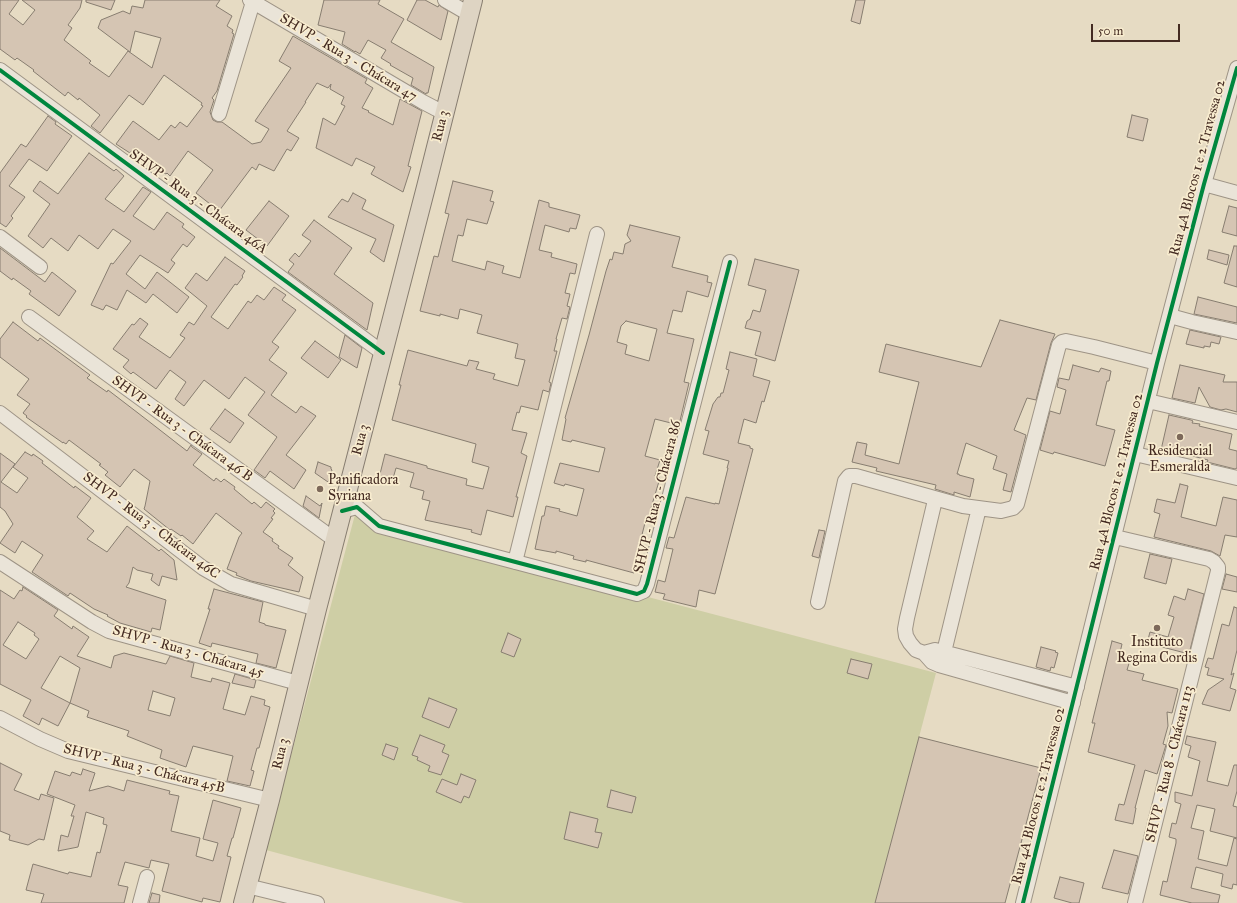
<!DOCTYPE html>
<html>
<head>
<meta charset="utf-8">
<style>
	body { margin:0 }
	#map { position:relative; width:1237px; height:903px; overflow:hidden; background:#e6dbc3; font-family:"IM FELL Great Primer",serif }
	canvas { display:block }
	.scale { position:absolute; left:1091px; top:24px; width:89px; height:18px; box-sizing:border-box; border:2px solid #442b22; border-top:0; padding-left:5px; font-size:12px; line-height:14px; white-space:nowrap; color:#442b22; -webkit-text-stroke:3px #f8eccf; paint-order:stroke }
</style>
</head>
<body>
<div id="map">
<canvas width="1237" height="903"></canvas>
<div class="scale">50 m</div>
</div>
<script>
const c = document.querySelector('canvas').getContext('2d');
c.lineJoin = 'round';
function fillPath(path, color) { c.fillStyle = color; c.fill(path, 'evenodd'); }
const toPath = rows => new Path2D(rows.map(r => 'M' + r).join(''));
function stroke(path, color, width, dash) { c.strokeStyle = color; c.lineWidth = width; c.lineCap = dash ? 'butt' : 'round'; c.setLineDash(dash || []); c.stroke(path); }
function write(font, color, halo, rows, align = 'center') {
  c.font = font + ' "IM FELL Great Primer",serif'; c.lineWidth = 3.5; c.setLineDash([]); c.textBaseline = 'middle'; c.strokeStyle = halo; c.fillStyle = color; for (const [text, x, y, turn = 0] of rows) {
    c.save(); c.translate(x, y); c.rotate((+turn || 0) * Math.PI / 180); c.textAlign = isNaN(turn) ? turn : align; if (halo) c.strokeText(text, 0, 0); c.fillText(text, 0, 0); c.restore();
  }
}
fillPath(toPath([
	[357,507,379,526,936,673,875,903,464,903,266,850]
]), '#cecea5');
const building = toPath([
	[0,0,19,0,9,14,23,25,35,10,22,0,82,0,80,8,68,25,72,28,64,40,91,61,89,63,109,77,128,51,152,68,161,38,135,31,130,52,98,28,101,20,123,11,130,14,132,6,143,8,145,0,220,0,216,6,232,16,227,26,233,30,232,33,234,34,217,91,212,98,214,100,210,112,213,120,217,122,222,122,252,144,261,142,269,129,255,121,291,68,279,61,293,36,367,79,365,83,373,88,362,108,369,111,368,112,393,125,400,99,422,111,408,166,411,167,403,192,371,174,375,167,356,158,352,166,316,148,323,118,335,125,345,106,341,104,344,97,330,89,331,84,328,88,317,83,305,102,306,102,287,131,299,138,291,151,287,149,274,171,259,164,256,170,252,167,219,211,196,193,213,170,188,151,170,176,167,173,166,174,156,168,158,166,134,148,130,153,116,144,133,121,159,140,171,125,175,128,180,122,187,127,203,106,201,105,202,103,164,75,143,105,129,95,100,133,91,126,100,115,79,98,78,100,68,92,65,96,33,71,34,70,17,58,15,60,0,49,0,0],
	[86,0,115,0,111,10,86,2,86,0],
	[324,0,380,0,378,4,404,19,391,42,434,67,428,93,426,93,426,94,411,85,413,78,390,65,391,64,381,58,386,50,368,40,360,54,355,51,355,52,342,44,345,32,318,25,324,0],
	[417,0,425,0,438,7,439,5,448,11,441,40,407,20,417,0],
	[856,0,865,0,860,24,851,21,856,0],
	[1132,115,1148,119,1143,141,1127,137,1132,115],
	[48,116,56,122,55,124,72,136,47,171,29,159,9,186,25,197,11,216,13,218,6,227,0,223,0,173,21,144,26,147,48,116],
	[89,153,114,171,116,169,124,176,105,199,124,212,143,187,151,192,133,216,154,230,167,212,184,224,182,227,195,237,187,247,183,244,171,260,175,263,168,273,140,255,126,274,145,289,157,272,189,297,177,313,153,294,146,303,127,290,117,310,106,305,103,310,91,305,111,263,113,264,131,241,113,229,98,249,79,235,68,251,51,238,43,248,28,236,50,204,33,191,40,181,58,194,89,153],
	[453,181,493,191,490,201,494,202,487,224,467,219,463,236,458,235,452,261,485,270,487,261,504,266,502,273,520,278,539,200,549,203,549,207,580,215,576,229,570,228,569,232,545,225,539,250,552,253,551,257,577,264,575,274,570,273,565,293,570,294,567,306,570,307,567,319,562,318,556,339,557,339,554,351,557,351,549,382,551,383,549,392,543,390,538,410,521,406,519,413,517,412,512,430,527,433,521,453,527,456,516,497,518,497,513,517,487,510,481,535,471,532,472,530,425,520,430,501,422,499,424,491,410,487,414,473,396,468,392,482,379,478,385,454,427,466,427,468,467,479,466,485,483,489,489,467,472,462,476,444,392,420,401,385,399,385,408,350,467,366,469,360,479,362,476,369,495,374,493,379,518,386,525,360,515,358,518,344,477,333,482,315,460,309,458,319,440,314,440,316,420,311,434,256,438,257,444,233,449,214,445,213,453,181],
	[353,193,366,200,362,209,394,225,384,262,370,252,376,239,328,217,342,199,348,202,353,193],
	[269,201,289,216,267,246,246,230,269,201],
	[1229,206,1237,208,1237,236,1222,232,1229,206],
	[314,220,352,248,334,274,373,303,367,330,288,272,294,264,289,260,295,253,299,257,311,241,302,235,314,220],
	[630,225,680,237,672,267,708,276,707,282,712,283,708,297,687,291,682,312,673,310,667,333,694,339,684,382,689,383,679,425,655,419,645,456,660,460,655,476,660,478,651,508,654,509,651,521,646,519,635,562,637,563,634,573,586,560,586,562,573,559,574,556,556,551,556,553,535,549,542,516,544,516,546,506,560,509,559,511,577,516,584,489,565,484,564,486,554,483,560,463,599,472,605,448,572,440,571,442,562,440,566,419,565,418,589,335,606,271,610,259,612,260,614,252,623,254,625,244,631,241,627,235,630,225],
	[626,321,657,329,649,361,625,354,627,345,617,342,621,326,626,321],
	[1234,246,1237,246,1237,287,1224,283,1234,246],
	[0,248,45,282,52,272,76,291,59,316,29,294,31,291,13,278,12,280,0,271,0,248],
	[1209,250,1229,255,1227,265,1207,259,1209,250],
	[225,257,245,271,242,276,243,277,237,285,235,284,211,317,228,329,248,301,251,303,257,295,264,300,274,287,286,295,282,300,296,310,272,342,279,347,269,360,287,373,271,395,296,413,301,406,316,416,286,455,306,470,294,489,270,471,265,478,254,470,277,437,248,415,265,392,245,377,229,399,204,380,184,406,175,399,186,382,170,370,156,389,133,372,131,374,123,367,129,360,113,349,132,324,134,325,140,318,148,324,139,337,170,358,185,338,180,335,189,322,194,325,207,306,185,288,196,273,207,281,225,257],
	[755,259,799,270,775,361,755,355,761,332,745,328,747,321,750,319,753,310,760,312,766,290,748,285,755,259],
	[1198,297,1237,307,1237,323,1194,314,1198,297],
	[1000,320,1055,334,1051,343,1036,400,1027,398,1014,430,1026,435,1011,492,1003,490,1007,474,993,469,997,456,966,443,957,474,959,474,959,475,974,479,970,497,954,492,954,495,935,489,936,485,876,471,877,468,852,462,857,442,867,444,865,455,899,464,919,382,879,372,886,344,981,367,1000,320],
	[13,322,38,341,40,338,90,375,87,378,107,392,108,390,138,413,187,451,191,445,192,447,202,454,193,465,214,481,216,478,221,482,224,479,235,487,234,489,252,504,254,502,261,508,266,502,275,509,273,511,275,513,271,518,273,519,263,532,273,539,272,541,279,546,278,548,293,558,288,565,303,577,299,592,251,581,236,575,237,573,227,569,239,537,242,533,216,513,193,544,182,535,181,536,171,529,170,530,144,509,145,506,150,481,134,469,120,487,105,475,108,472,99,465,101,464,69,440,66,444,63,442,63,443,26,417,27,416,23,413,30,404,17,395,29,379,0,357,0,339,13,322],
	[1190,330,1221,337,1219,344,1211,342,1210,347,1204,346,1204,348,1186,344,1190,330],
	[345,335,362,348,357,368,339,357,345,335],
	[315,341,341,360,328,378,301,358,315,341],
	[730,352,757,359,753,376,770,381,764,402,762,401,756,423,744,419,738,443,750,446,750,448,753,449,715,594,699,590,696,607,663,599,665,594,655,592,658,580,665,582,673,549,666,548,669,537,674,538,686,497,715,504,715,503,719,504,728,468,727,468,729,461,703,454,709,431,705,430,713,404,718,397,720,397,721,393,723,393,729,370,726,369,730,352],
	[1073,365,1099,372,1101,368,1111,371,1109,381,1107,381,1096,425,1115,430,1105,466,1054,452,1053,454,1040,450,1050,411,1060,414,1066,390,1057,387,1059,378,1069,380,1073,365],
	[1180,365,1225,375,1223,382,1237,382,1237,412,1226,409,1221,410,1210,407,1199,387,1195,403,1172,398,1180,365],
	[225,409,244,423,230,443,210,429,225,409],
	[1169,415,1191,420,1193,421,1192,423,1200,424,1199,426,1232,434,1229,449,1237,451,1237,468,1235,469,1207,462,1208,460,1185,454,1184,456,1161,450,1169,415],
	[25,452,32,456,33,454,43,461,42,463,74,488,75,486,91,498,77,517,94,531,87,539,107,552,127,526,159,551,161,549,174,560,177,580,162,576,159,586,151,580,153,574,137,570,133,567,129,583,126,587,166,600,160,630,152,628,151,632,120,623,107,616,108,615,94,609,70,593,68,596,32,572,43,555,22,541,15,553,0,543,13,524,5,511,0,507,0,453,15,464,1,482,17,493,28,478,13,467,25,452],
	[318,462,331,467,331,469,332,470,328,482,315,473,318,462],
	[1180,484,1188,486,1181,517,1216,526,1223,497,1237,500,1237,537,1225,535,1220,556,1211,551,1154,537,1160,514,1154,512,1157,499,1175,503,1180,484],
	[306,496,320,506,322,503,319,518,303,506,306,496],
	[819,530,825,531,819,558,812,556,819,530],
	[1150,554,1172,559,1166,584,1144,578,1150,554],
	[1226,574,1237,577,1237,592,1222,589,1226,574],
	[23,587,58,610,54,616,72,629,73,626,89,637,77,656,111,668,114,656,124,653,166,664,170,656,194,663,191,677,211,682,212,678,230,683,223,709,245,715,251,696,265,700,264,705,270,707,259,748,257,748,251,770,254,771,250,786,227,781,233,756,193,746,186,767,160,758,162,750,127,736,129,731,87,717,89,711,70,703,80,668,60,656,41,688,70,703,58,726,42,718,39,725,23,716,31,700,0,684,0,590,14,599,20,590,22,591,23,587],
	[18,622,35,633,34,635,39,639,26,659,3,645,18,622],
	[153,691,175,698,170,716,148,710,153,691],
	[214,589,263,602,259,622,265,624,265,625,286,630,276,668,256,663,258,654,212,643,211,647,199,643,210,609,208,609,214,589],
	[1188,589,1204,594,1189,654,1147,643,1150,632,1168,637,1174,617,1168,615,1174,596,1185,600,1188,589],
	[1234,607,1237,608,1237,650,1231,675,1234,673,1230,688,1236,690,1230,711,1202,704,1208,690,1224,679,1207,675,1209,668,1205,667,1208,658,1213,659,1222,624,1229,626,1234,607],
	[508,633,521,639,514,657,501,652,508,633],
	[1112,641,1122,644,1119,657,1130,660,1127,670,1144,674,1142,680,1178,689,1172,713,1167,712,1168,726,1163,744,1166,745,1157,774,1145,770,1135,808,1136,808,1133,824,1115,820,1119,804,1124,805,1135,765,1088,752,1095,723,1092,723,1112,641],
	[1041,647,1056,651,1055,652,1058,653,1054,668,1051,667,1050,671,1036,667,1041,647],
	[851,659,872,664,868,679,847,673,851,659],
	[235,674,256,680,254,688,232,683,235,674],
	[429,698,457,709,449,728,422,717,429,698],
	[420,735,445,745,442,752,449,755,441,775,428,771,430,766,417,760,418,757,412,755,420,735],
	[1187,736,1216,742,1207,781,1228,786,1234,765,1237,765,1237,791,1233,806,1237,807,1237,838,1210,831,1215,809,1197,805,1191,828,1204,831,1198,859,1227,866,1234,838,1237,839,1237,885,1233,884,1232,889,1221,886,1223,874,1196,867,1191,888,1220,895,1218,903,1192,903,1160,895,1163,881,1167,882,1176,843,1176,839,1169,837,1172,823,1176,824,1181,804,1175,802,1175,792,1192,796,1200,761,1188,757,1191,746,1185,744,1187,736],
	[919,737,1041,768,1005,903,875,903,919,737],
	[386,744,398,748,394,760,382,755,386,744],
	[0,763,22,774,14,790,39,800,41,794,54,798,44,840,39,839,28,845,9,840,10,835,0,831,0,763],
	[83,769,95,773,89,791,108,786,124,791,127,780,170,791,169,794,179,796,171,831,200,838,196,856,213,861,218,843,203,839,213,800,241,808,233,838,232,838,227,856,231,857,220,902,203,898,202,902,162,891,169,864,151,860,149,868,125,862,118,885,128,887,124,903,41,903,44,894,26,890,33,864,68,874,69,872,91,877,97,852,100,853,107,825,103,824,104,818,86,812,78,847,58,851,61,835,68,837,74,816,71,816,75,805,47,794,55,771,70,776,72,772,81,775,83,769],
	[461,774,476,780,469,798,464,796,461,803,436,792,442,779,457,785,461,774],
	[611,790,636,797,632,813,607,807,611,790],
	[570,812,598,819,595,832,602,833,598,848,564,839,570,812],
	[1114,850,1138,856,1128,894,1102,888,1114,850],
	[1060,877,1084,883,1079,903,1072,903,1054,898,1060,877],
	[152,893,160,895,159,903,149,903,152,893]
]);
fillPath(building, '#d5c5b3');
stroke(building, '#877d70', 1);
const minor = toPath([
	[250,0,423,102,444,113],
	[445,0,469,14],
	[0,70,383,353],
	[219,114,253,2],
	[1204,184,1237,193],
	[0,237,40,267],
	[1170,316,1192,322,1237,332],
	[29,317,335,540],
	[1148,401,1237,422],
	[0,413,203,568,231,584,317,609],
	[1135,454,1237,478],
	[935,500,907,618,905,629,906,636,910,643,916,650,924,653,932,662,939,665,1073,703],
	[342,511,357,507,379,526,637,594,644,591,647,584,730,262],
	[1115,537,1209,559,1214,562,1218,567,1218,571,1135,903],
	[0,562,92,622,109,631,298,683],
	[515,562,597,234],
	[818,602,845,481,849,476,856,476,963,506,1001,511,1013,508,1017,504,1055,360,1059,345,1062,342,1066,341,1094,347,1157,363],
	[944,652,979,508],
	[924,653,935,650,1077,687],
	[0,718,40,739,68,751,270,800],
	[247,886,317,903],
	[140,903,147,877],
	[1023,903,1157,363,1204,184,1237,68]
]);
const major = toPath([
	[243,903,270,800,317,609,426,187,473,0]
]);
stroke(minor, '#9e9486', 16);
stroke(major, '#877d70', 20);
stroke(minor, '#eae4d8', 14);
stroke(major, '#ded4c3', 18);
stroke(toPath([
	[0,70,383,353],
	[342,511,357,507,379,526,637,594,644,591,647,584,730,262],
	[1023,903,1157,363,1204,184,1237,68]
]), '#00873e', 4);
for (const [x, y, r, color] of [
	[1180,437,4,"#7d695a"],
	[320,489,4,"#7d695a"],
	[1157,628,4,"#7d695a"]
]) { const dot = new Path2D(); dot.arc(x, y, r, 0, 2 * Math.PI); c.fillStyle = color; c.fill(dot); stroke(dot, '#f8eccf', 1.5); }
write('14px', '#442b22', '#f8eccf', [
	["SHVP - Rua 3 - Chácara 47",348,58,31],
	["Rua 3",441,126,-76],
	["Rua 4A Blocos 1 e 2 Travessa 02",1198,168,-75],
	["SHVP - Rua 3 - Chácara 46A",198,202,36],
	["SHVP - Rua 3 - Chácara 46 B",182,429,36],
	["Rua 3",361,440,-75],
	["Rua 4A Blocos 1 e 2 Travessa 02",1117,482,-76],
	["SHVP - Rua 3 - Chácara 86",658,497,-76],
	["SHVP - Rua 3 - Chácara 46C",151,526,37],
	["SHVP - Rua 3 - Chácara 45",188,652,16],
	["Rua 3",281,754,-77],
	["SHVP - Rua 8 - Chácara 113",1170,764,-76],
	["SHVP - Rua 3 - Chácara 45B",144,769,14],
	["Rua 4A Blocos 1 e 2 Travessa 02",1039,796,-76]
]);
write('14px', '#442b22', '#f8eccf', [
	["Residencial",1180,452],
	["Esmeralda",1180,468],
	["Panificadora",328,481,"left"],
	["Syriana",328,497,"left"],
	["Instituto",1157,643],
	["Regina Cordis",1157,659]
]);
</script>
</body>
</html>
